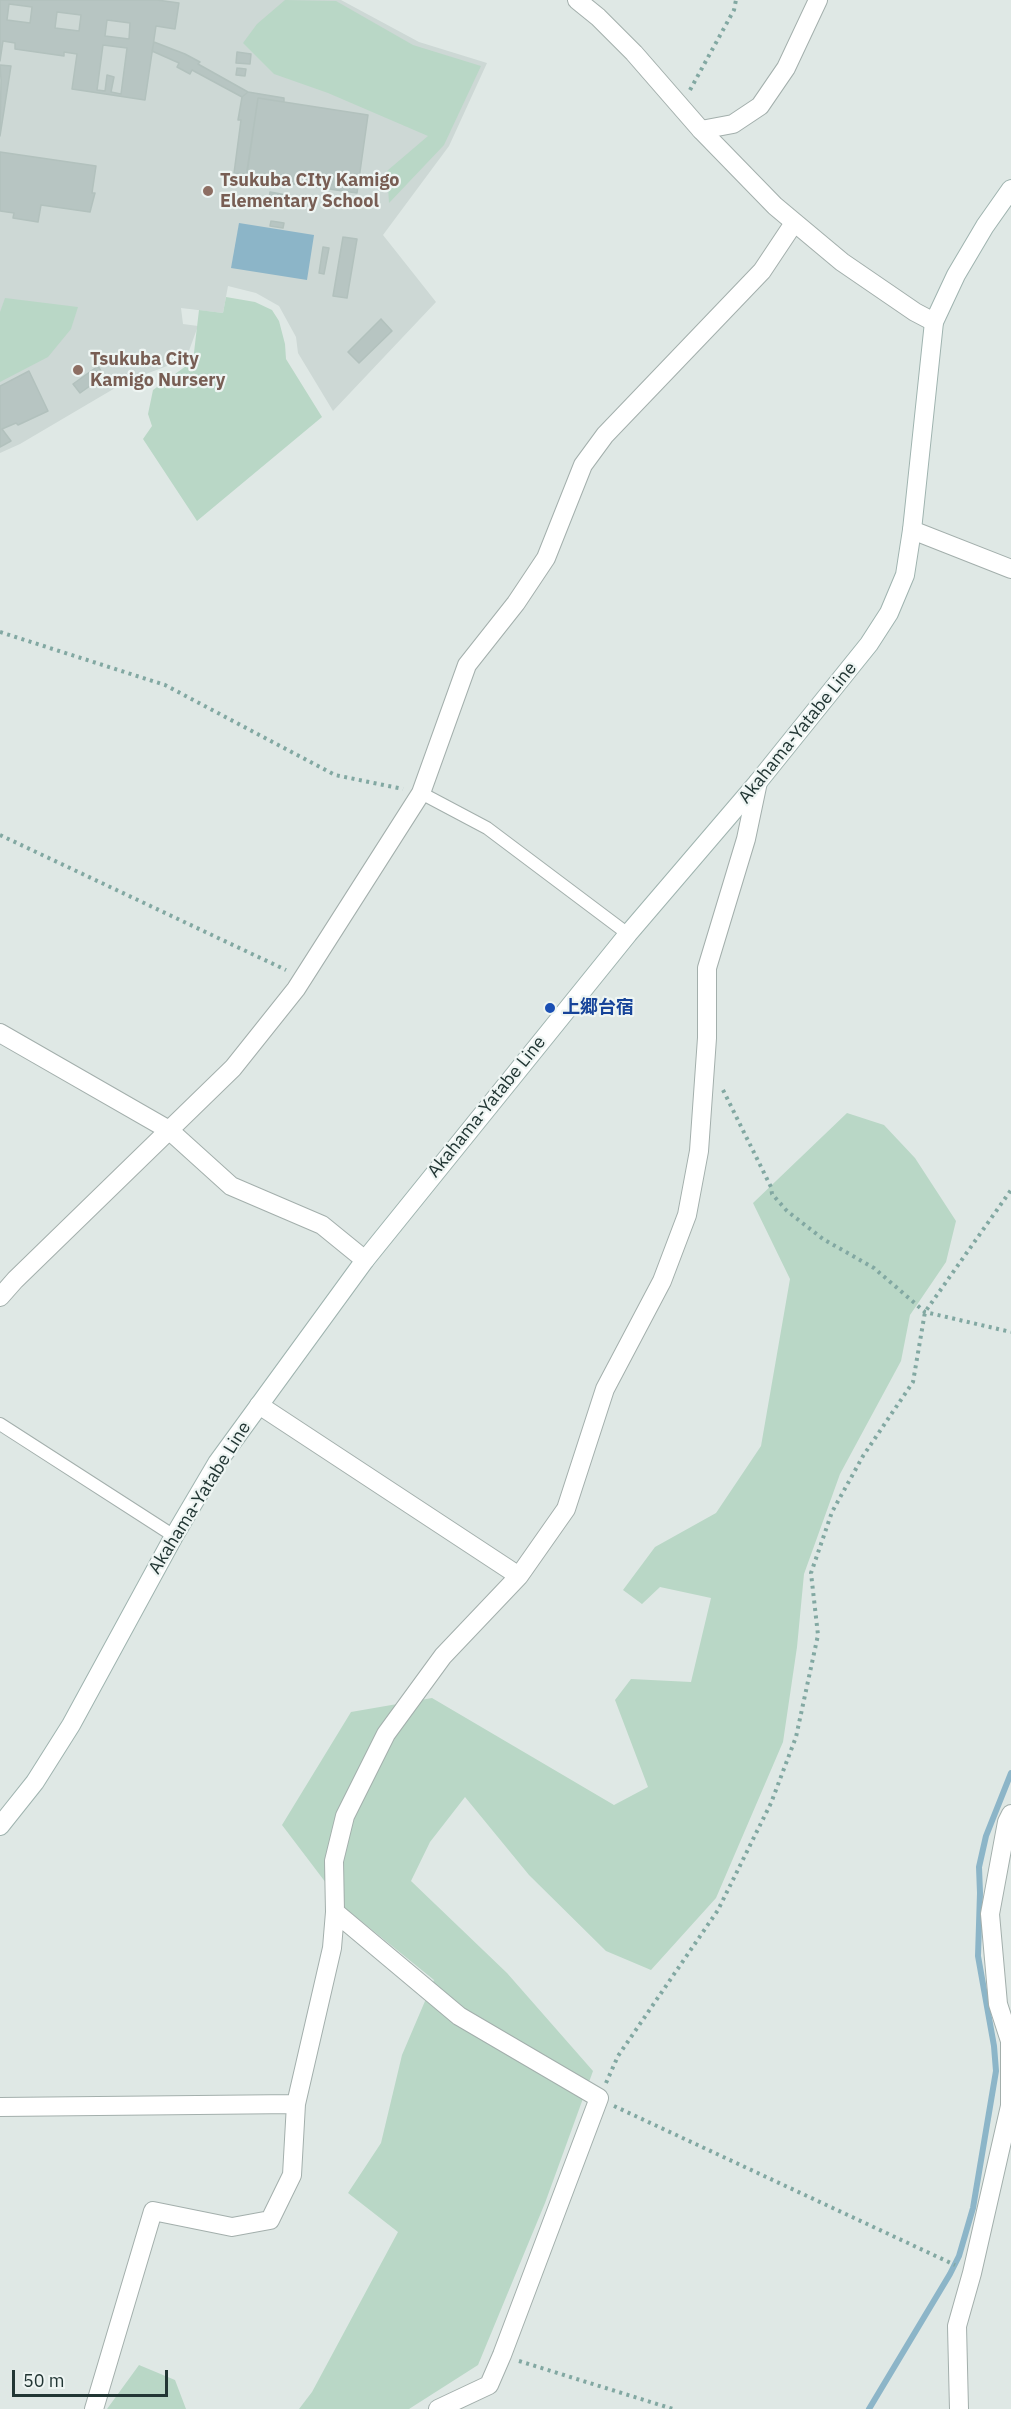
<!DOCTYPE html>
<html>
<head>
<meta charset="utf-8">
<style>
	body { margin:0 }
	#map { position:relative; width:1011px; height:2409px; overflow:hidden; background:#dfe8e5; font-family:"IBM Plex Sans",sans-serif }
	canvas { display:block }
	.scale { position:absolute; left:12px; top:2370px; width:156px; height:27px; box-sizing:border-box; border:3px solid #223634; border-top:0; padding-left:8px; font-size:18px; line-height:21px; white-space:nowrap; color:#223634; -webkit-text-stroke:4px #eef5f3; paint-order:stroke }
</style>
</head>
<body>
<div id="map">
<canvas width="1011" height="2409"></canvas>
<div class="scale">50 m</div>
</div>
<script>
const c = document.querySelector('canvas').getContext('2d');
c.lineJoin = 'round';
function fillPath(path, color) { c.fillStyle = color; c.fill(path, 'evenodd'); }
const toPath = rows => new Path2D(rows.map(r => 'M' + r).join(''));
function stroke(path, color, width, dash) { c.strokeStyle = color; c.lineWidth = width; c.lineCap = dash ? 'butt' : 'round'; c.setLineDash(dash || []); c.stroke(path); }
function write(font, color, halo, rows, align = 'center') {
  c.font = font + ' "IBM Plex Sans","Noto Sans JP",sans-serif'; c.lineWidth = 4.5; c.setLineDash([]); c.textBaseline = 'middle'; c.strokeStyle = halo; c.fillStyle = color; for (const [text, x, y, turn = 0] of rows) {
    c.save(); c.translate(x, y); c.rotate((+turn || 0) * Math.PI / 180); c.textAlign = isNaN(turn) ? turn : align; if (halo) c.strokeText(text, 0, 0); c.fillText(text, 0, 0); c.restore();
  }
}
fillPath(toPath([
	[0,0,341,0,419,42,487,63,449,146,383,235,436,302,333,411,298,353,296,337,279,306,256,293,228,286,223,313,181,308,183,324,198,326,186,359,127,381,20,444,0,453]
]), '#cdd8d5');
fillPath(toPath([
	[285,0,336,1,413,45,481,66,444,145,389,203,387,171,428,136,328,93,274,74,243,43,257,24],
	[226,297,255,302,272,310,279,321,285,344,286,359,322,417,197,521,143,439,152,426,148,414,153,390,193,361,199,310,223,313],
	[5,298,78,307,71,329,48,357,0,382,0,312],
	[847,1113,884,1125,915,1158,956,1221,946,1262,910,1315,901,1361,840,1474,804,1574,797,1647,783,1742,716,1898,651,1970,606,1951,529,1875,465,1797,430,1842,411,1881,507,1973,593,2071,545,2203,478,2365,409,2409,299,2409,312,2392,398,2232,348,2193,381,2143,402,2055,434,1980,345,1908,282,1825,351,1712,432,1698,614,1805,648,1787,615,1700,631,1679,691,1682,711,1598,660,1587,642,1604,623,1590,655,1547,716,1513,761,1446,790,1279,753,1203],
	[139,2365,175,2380,186,2409,107,2409]
]), '#b9d7c6');
fillPath(toPath([
	[239,223,314,235,307,280,231,268]
]), '#8cb5c8');
stroke(toPath([
	[869,2409,950,2274,959,2256,973,2208,996,2071,994,2046,978,1956,980,1893,979,1867,986,1836,1011,1773]
]), '#8cb5c8', 6);
const building = toPath([
	[0,0,157,0,179,3,175,29,156,26,145,100,72,89,77,54,64,52,64,56,15,49,15,43,3,41,0,61,0,0],
	[9,4,32,7,30,23,7,20,9,4],
	[57,12,81,15,79,31,55,28,57,12],
	[107,20,130,23,129,39,105,36,107,20],
	[103,45,127,48,121,94,111,92,114,77,107,75,105,91,97,90,103,45],
	[154,42,185,54,200,62,198,64,248,92,242,97,192,70,190,74,177,67,179,63,152,51,154,42],
	[237,52,251,54,250,64,236,63,237,52],
	[0,65,11,66,0,136,1,80,0,65],
	[237,68,246,69,245,76,236,75,237,68],
	[248,92,284,98,284,102,258,98,247,174,234,173,241,120,238,120,242,97,248,92],
	[258,98,368,115,357,193,246,177,258,98],
	[0,152,96,166,92,193,95,193,90,212,41,205,38,222,13,218,14,213,0,211,0,152],
	[270,192,292,196,289,208,268,205,270,192],
	[271,221,284,223,283,228,270,226,271,221],
	[343,237,357,239,347,298,333,296,343,237],
	[323,247,329,248,324,274,319,273,323,247],
	[381,319,392,331,359,363,348,352,381,319],
	[98,366,104,376,80,393,73,384,98,366],
	[29,371,48,411,18,425,16,423,2,429,11,441,0,447,0,386,29,371]
]);
fillPath(building, '#b7c5c2');
stroke(building, '#b2c1bd', 1.5);
const service = toPath([
	[421,793,487,828,628,934],
	[0,1424,174,1536]
]);
const minor = toPath([
	[701,130,733,124,760,106,786,68,818,0],
	[912,530,1011,569],
	[0,1033,169,1130,231,1186,322,1225,365,1260],
	[0,1297,15,1280,233,1068,296,989,421,793,467,665,516,603,546,558,583,465,605,435,762,271,794,223],
	[259,1405,519,1576],
	[335,1912,459,2016,599,2098,502,2355,489,2385,438,2409],
	[0,2107,296,2104],
	[94,2409,153,2211,232,2227,270,2220,292,2175,296,2104,332,1948,335,1912,334,1861,345,1816,386,1734,443,1656,519,1576,566,1509,605,1389,662,1281,687,1215,699,1151,707,1038,707,968,746,839,758,782],
	[959,2409,957,2326,972,2273,1010,2106,1010,2041,998,2004,990,1914,1007,1822,1011,1814]
]);
const tertiary = toPath([
	[577,0,598,17,634,53,701,130,775,206,842,262,915,312,934,322]
]);
const secondary = toPath([
	[0,1826,35,1782,71,1725,174,1536,217,1463,365,1260,628,934,758,782,869,644,889,613,905,575,912,530,934,322,956,275,985,226,1011,189]
]);
stroke(service, '#a3afac', 14);
stroke(minor, '#a3afac', 20);
stroke(tertiary, '#a3afac', 20);
stroke(secondary, '#9fb3af', 20);
stroke(toPath([
	[690,90,734,10,736,0],
	[0,632,165,685,335,775,403,789],
	[0,835,286,970],
	[723,1090,771,1187,772,1194,787,1211,823,1239,874,1268,925,1312,1011,1332],
	[606,2083,618,2056,718,1910,771,1803,796,1737,818,1635,811,1573,832,1512,863,1456,913,1382,925,1312,1011,1190],
	[614,2106,955,2265],
	[519,2361,673,2409]
]), '#82a8a2', 4, [3, 4.5]);
stroke(service, '#fff', 12);
stroke(minor, '#fff', 18);
stroke(tertiary, '#fff', 18);
stroke(secondary, '#fff', 18);
for (const [x, y, r, color] of [
	[208,191,6,"#8d6e63"],
	[78,370,6,"#8d6e63"],
	[550,1008,6,"#1a4fb4"]
]) { const dot = new Path2D(); dot.arc(x, y, r, 0, 2 * Math.PI); c.fillStyle = color; c.fill(dot); stroke(dot, '#eef5f3', 2); }
write('bold 18px', '#785e54', '#eef5f3', [
	["Tsukuba CIty Kamigo",220,181],
	["Elementary School",220,202],
	["Tsukuba City",90,360],
	["Kamigo Nursery",90,381]
], 'left');
write('18px', '#223634', '#eef5f3', [
	["Akahama-Yatabe Line",798,733,-51],
	["Akahama-Yatabe Line",487,1107,-51],
	["Akahama-Yatabe Line",200,1498,-58]
]);
write('bold 18px', '#164399', '#eef5f3', [
	["上郷台宿",562,1008]
], 'left');
</script>
</body>
</html>
